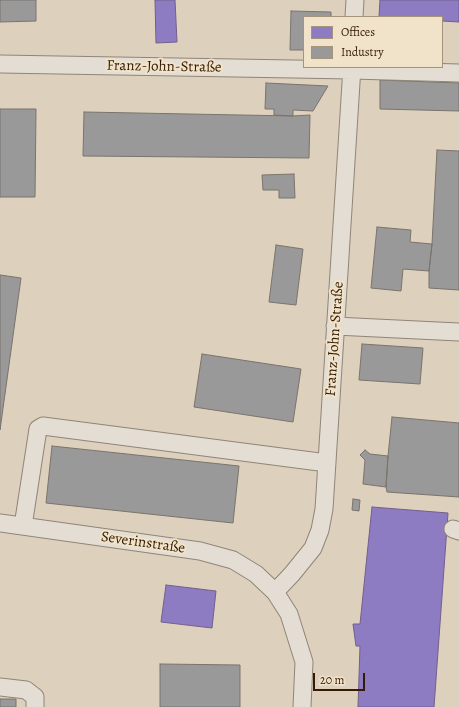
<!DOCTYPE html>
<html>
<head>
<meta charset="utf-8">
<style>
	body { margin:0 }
	#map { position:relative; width:459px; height:707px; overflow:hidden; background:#ddd0bc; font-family:Alegreya,serif }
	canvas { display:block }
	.legend { position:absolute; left:303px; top:16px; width:140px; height:52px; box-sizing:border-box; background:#f1e3ca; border:1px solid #a6937b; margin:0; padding:5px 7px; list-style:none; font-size:12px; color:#351b04 }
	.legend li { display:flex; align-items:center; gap:8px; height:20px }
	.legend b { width:20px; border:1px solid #a6937b }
	.scale { position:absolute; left:313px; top:673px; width:52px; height:18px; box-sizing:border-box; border:2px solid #351b04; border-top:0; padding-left:5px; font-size:12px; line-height:14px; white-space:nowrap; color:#351b04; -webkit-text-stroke:3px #f1e3ca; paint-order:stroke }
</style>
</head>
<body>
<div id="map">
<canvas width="459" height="707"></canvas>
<ul class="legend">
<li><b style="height:11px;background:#8e7cc3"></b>Offices</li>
<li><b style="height:11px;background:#999"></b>Industry</li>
</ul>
<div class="scale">20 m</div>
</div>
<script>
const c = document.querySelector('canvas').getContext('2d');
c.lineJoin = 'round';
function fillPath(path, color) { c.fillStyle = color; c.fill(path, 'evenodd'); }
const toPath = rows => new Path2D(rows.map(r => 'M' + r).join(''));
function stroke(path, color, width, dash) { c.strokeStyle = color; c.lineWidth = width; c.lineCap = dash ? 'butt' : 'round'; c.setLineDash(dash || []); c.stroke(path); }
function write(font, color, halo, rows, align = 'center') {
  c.font = font + ' Alegreya,serif'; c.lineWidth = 4; c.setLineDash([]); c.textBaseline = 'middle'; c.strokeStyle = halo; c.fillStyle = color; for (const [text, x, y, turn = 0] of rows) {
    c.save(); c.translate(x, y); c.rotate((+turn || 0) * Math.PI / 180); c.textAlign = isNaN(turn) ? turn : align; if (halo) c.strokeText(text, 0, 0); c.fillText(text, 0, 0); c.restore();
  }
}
const offices = toPath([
	[155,0,175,0,177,42,156,43,155,0],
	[380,0,459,0,459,22,442,21,442,17,379,17,380,0],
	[372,507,448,513,434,707,358,707,360,646,356,646,353,624,360,624,372,507],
	[166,585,216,591,212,628,161,622,166,585]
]);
fillPath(offices, '#8e7cc3');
stroke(offices, '#735f8a', 1);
const industry = toPath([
	[0,0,36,0,36,21,0,22,0,0],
	[291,11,331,12,331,17,304,17,304,50,290,50,291,11],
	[380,80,459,83,459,111,380,109,380,80],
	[266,83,328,86,313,111,293,110,293,116,274,115,274,109,265,109,266,83],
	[0,109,36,109,35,197,0,197,0,109],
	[84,112,293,116,310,115,309,158,83,156,84,112],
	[437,150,459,151,459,290,429,288,429,271,432,244,437,150],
	[294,174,295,198,279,198,279,190,263,190,262,175,294,174],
	[377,227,411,230,410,242,432,244,429,271,403,269,401,291,371,288,377,227],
	[276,245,303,249,296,305,269,302,276,245],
	[0,275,21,278,0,430,0,275],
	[362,344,423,348,420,384,359,380,362,344],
	[202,354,301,369,293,422,194,407,202,354],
	[392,417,459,423,459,497,387,492,386,487,388,456,392,417],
	[52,446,239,466,233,523,46,503,52,446],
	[365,450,370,454,388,456,386,487,363,484,365,460,360,455,365,450],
	[353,499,360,500,359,511,352,510,353,499],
	[160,664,240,665,240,707,160,707,160,664],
	[0,699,16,699,16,707,0,707,0,699]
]);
fillPath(industry, '#999');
stroke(industry, '#7b736c', 1);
const minor = toPath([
	[354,17,355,0],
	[0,64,352,70,459,73],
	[335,326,459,332],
	[0,523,200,551,233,560,256,574,275,592,289,614,304,662,302,707],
	[23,526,38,429,43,426,327,463],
	[453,529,459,531],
	[275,592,292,574,313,548,320,530,324,509,352,67],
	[0,687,26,690,35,697,35,707]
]);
stroke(minor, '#908577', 19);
stroke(minor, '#e3ddd3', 17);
write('15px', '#351b04', '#f1e3ca', [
	["Franz-John-Straße",164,67,1],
	["Franz-John-Straße",335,339,-86],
	["Severinstraße",143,543,8]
]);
</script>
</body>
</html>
